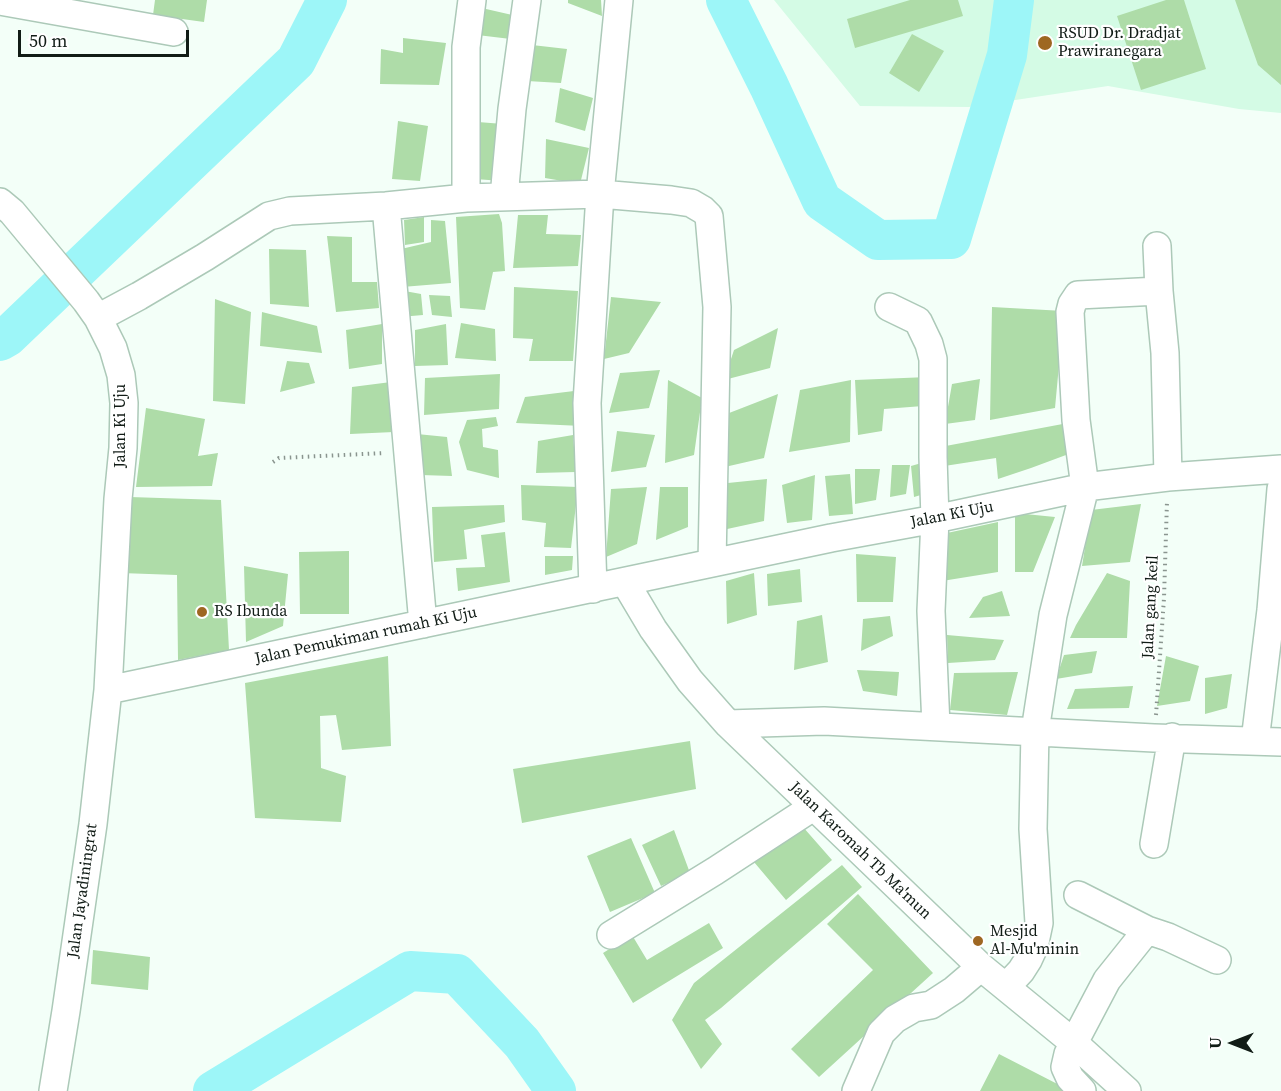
<!DOCTYPE html>
<html>
<head>
<meta charset="utf-8">
<style>
	body { margin:0 }
	#map { position:relative; width:1281px; height:1091px; overflow:hidden; background:#f3fff8; font-family:"Source Serif 4",serif }
	canvas { display:block }
	.north { position:absolute; left:1203px; top:1013px; width:60px; height:60px; -webkit-text-stroke:4px #fff; paint-order:stroke; rotate:270deg; font-size:16px; font-weight:700; line-height:24px; text-align:center; color:#111c16 }
	.north::after { content:''; display:block; margin:auto; width:21px; height:27px; background:#111c16; clip-path:polygon(50% 0,100% 100%,50% 72%,0 100%) }
	.scale { position:absolute; left:18px; top:30px; width:171px; height:27px; box-sizing:border-box; border:3px solid #111c16; border-top:0; padding-left:8px; font-size:18px; line-height:21px; white-space:nowrap; color:#111c16; -webkit-text-stroke:4px #fff; paint-order:stroke }
</style>
</head>
<body>
<div id="map">
<canvas width="1281" height="1091"></canvas>
<div class="north">U</div>
<div class="scale">50 m</div>
</div>
<script>
const c = document.querySelector('canvas').getContext('2d');
c.lineJoin = 'round';
function fillPath(path, color) { c.fillStyle = color; c.fill(path, 'evenodd'); }
const toPath = rows => new Path2D(rows.map(r => 'M' + r).join(''));
function stroke(path, color, width, dash) { c.strokeStyle = color; c.lineWidth = width; c.lineCap = dash ? 'butt' : 'round'; c.setLineDash(dash || []); c.stroke(path); }
function write(font, color, halo, rows, align = 'center') {
  c.font = font + ' "Source Serif 4",serif'; c.lineWidth = 4.5; c.setLineDash([]); c.textBaseline = 'middle'; c.strokeStyle = halo; c.fillStyle = color; for (const [text, x, y, turn = 0] of rows) {
    c.save(); c.translate(x, y); c.rotate((+turn || 0) * Math.PI / 180); c.textAlign = isNaN(turn) ? turn : align; if (halo) c.strokeText(text, 0, 0); c.fillText(text, 0, 0); c.restore();
  }
}
fillPath(toPath([
	[774,0,1281,0,1281,113,1239,109,1108,86,969,107,860,106]
]), '#d4fbe5');
stroke(toPath([
	[726,0,769,86,822,201,878,240,951,239,1007,55,1014,0],
	[0,341,7,337,296,61,327,0],
	[213,1091,410,971,457,974,522,1043,556,1091]
]), '#9df6f8', 40);
fillPath(toPath([
	[155,0,207,0,204,22,153,15],
	[568,0,601,0,602,16,568,3],
	[910,0,958,0,963,16,855,48,847,19],
	[1166,0,1184,0,1206,69,1141,90,1117,16],
	[1235,0,1281,0,1281,85,1258,65],
	[473,6,521,17,519,40,469,34],
	[912,34,944,51,919,92,889,73],
	[403,38,446,43,439,85,380,84,381,49,403,53],
	[532,45,567,49,561,83,527,81],
	[560,88,593,98,585,131,555,122],
	[398,121,428,126,420,181,392,179],
	[478,122,503,124,502,181,475,179],
	[546,139,589,148,580,184,545,178],
	[499,214,502,223,505,271,493,272,485,310,460,308,456,217],
	[518,215,548,215,546,234,581,235,578,266,513,268],
	[424,217,424,242,405,245,404,220],
	[431,220,445,221,451,283,402,287,401,249,431,242],
	[327,236,352,237,352,282,377,282,379,308,336,312],
	[269,249,306,250,309,307,270,304],
	[514,287,578,291,573,361,529,361,533,339,513,338],
	[399,290,421,294,423,315,400,317],
	[429,295,450,296,452,317,432,315],
	[611,297,661,302,629,353,604,359],
	[215,299,251,312,245,404,213,401],
	[992,307,1064,311,1055,408,990,420],
	[262,312,317,326,322,353,260,346],
	[461,323,495,329,496,361,455,358],
	[382,324,382,364,349,369,346,330],
	[446,324,448,365,415,366,415,330],
	[778,328,770,368,724,380,734,350],
	[287,361,309,363,315,383,280,392],
	[660,370,649,408,609,413,620,373],
	[500,374,499,409,424,415,425,378],
	[928,377,923,406,884,409,882,431,858,435,855,380],
	[980,379,975,420,945,424,952,384],
	[668,380,702,398,694,455,665,463],
	[851,380,850,442,789,452,800,390],
	[391,382,394,432,350,434,352,387],
	[574,391,582,426,516,423,525,397],
	[778,394,764,458,716,469,724,415],
	[146,408,205,419,198,456,218,453,212,486,136,487],
	[496,417,498,426,482,429,483,447,498,450,499,478,467,470,459,442,467,420],
	[1068,423,1066,455,1031,468,998,479,996,458,938,467,935,448],
	[617,431,655,435,646,467,611,472],
	[417,434,447,437,452,476,421,475],
	[573,435,576,472,536,473,538,441],
	[925,462,931,492,914,497,911,466],
	[892,465,910,465,906,494,890,497],
	[855,469,880,469,876,500,855,504],
	[850,474,853,514,829,516,825,476],
	[815,475,812,520,787,523,782,485],
	[767,479,764,521,718,531,718,484],
	[521,485,578,487,571,548,544,547,546,523,522,520],
	[647,487,637,544,606,557,611,489],
	[660,487,688,487,688,527,656,540],
	[130,497,221,500,229,650,178,660,177,575,121,573],
	[1141,504,1130,562,1082,566,1091,510],
	[504,505,505,522,464,530,467,559,434,562,432,507],
	[1015,513,1055,517,1033,572,1015,572],
	[998,522,998,572,942,581,947,533],
	[505,532,510,582,458,591,456,568,485,567,481,535],
	[349,551,349,614,300,614,299,552],
	[856,554,896,557,893,602,857,602],
	[545,556,573,556,572,570,545,575],
	[244,566,288,574,283,626,246,642],
	[800,569,802,602,768,606,767,574],
	[754,573,757,615,727,624,726,581],
	[1107,573,1130,581,1127,638,1070,638,1076,625],
	[1002,591,1010,616,969,618,983,597],
	[822,615,828,662,794,670,797,621],
	[890,616,893,636,861,651,863,619],
	[947,635,1004,640,995,660,948,663],
	[1097,651,1092,673,1056,679,1064,655],
	[388,656,391,746,342,750,336,715,320,716,321,768,346,776,341,822,255,818,245,683],
	[1166,656,1199,666,1190,701,1157,706],
	[857,670,899,672,897,696,863,691],
	[1018,672,1007,715,950,710,954,673],
	[1232,674,1227,708,1205,714,1205,678],
	[1133,686,1129,708,1067,709,1075,689],
	[690,741,696,789,522,823,513,769],
	[803,827,832,860,786,900,754,862],
	[674,830,690,873,661,886,642,845],
	[631,838,655,893,610,912,587,856],
	[842,865,862,887,721,1008,705,1020,722,1044,701,1069,672,1020,694,983],
	[858,894,933,973,819,1077,791,1049,873,970,827,924],
	[709,923,723,948,633,1003,603,953,632,935,647,960],
	[93,950,150,957,148,990,91,984],
	[999,1054,1071,1091,980,1091]
]), '#aedca8');
const minor = toPath([
	[0,1,174,32],
	[504,197,512,109,527,0],
	[466,198,466,47,472,0],
	[0,202,12,212,86,301,98,318,113,348,121,375,124,403,123,448,118,499,108,690,93,824,66,1011,53,1091],
	[386,206,423,624],
	[1157,246,1159,291,1165,353,1168,477],
	[889,307,918,321,929,344,933,359,933,457,935,519,931,611,936,726],
	[98,318,139,296,205,257,269,216,290,211,386,206,466,198,600,194,671,200,691,203,703,210,709,216,717,307,712,563],
	[625,582,653,629,690,681,728,724,981,967,1074,1043,1127,1091],
	[593,589,587,403,600,194,619,0],
	[108,690,831,538,935,519,1085,487,1168,477,1281,469],
	[728,724,824,721,1154,738,1281,742],
	[1255,741,1271,610,1281,489],
	[1154,844,1172,737],
	[1078,895,1147,930],
	[611,935,715,871,813,807],
	[1006,987,1021,971,1028,960,1034,947,1039,923,1033,829,1035,731,1053,615,1085,487,1076,420,1070,312,1072,304,1078,295,1159,291],
	[856,1091,881,1033,895,1019,914,1008,931,1005,954,990,981,967],
	[1082,1091,1070,1078,1065,1067,1068,1054,1107,980,1147,930,1168,937,1217,960]
]);
stroke(minor, '#acc9b8', 30);
stroke(toPath([
	[273,462,279,458,385,453],
	[1156,715,1164,598,1167,501]
]), '#8a958f', 4, [1.5, 4.5]);
stroke(minor, '#fff', 27);
for (const [x, y, r, color] of [
	[1045,43,8,"#9e6722"],
	[202,612,6,"#9e6722"],
	[978,941,6,"#9e6722"]
]) { const dot = new Path2D(); dot.arc(x, y, r, 0, 2 * Math.PI); c.fillStyle = color; c.fill(dot); stroke(dot, '#fff', 2); }
write('16px', '#111c16', '#fff', [
	["RSUD Dr. Dradjat",1058,34],
	["Prawiranegara",1058,52],
	["RS Ibunda",214,612],
	["Mesjid",990,932],
	["Al-Mu'minin",990,950]
], 'left');
write('16px', '#111c16', '#fff', [
	["Jalan Ki Uju",121,426,-90],
	["Jalan Ki Uju",952,515,-11],
	["Jalan gang keil",1151,607,-87],
	["Jalan Pemukiman rumah Ki Uju",366,636,-12],
	["Jalan Karomah Tb Ma'mun",860,851,44],
	["Jalan Jayadiningrat",83,891,-82]
]);
</script>
</body>
</html>
